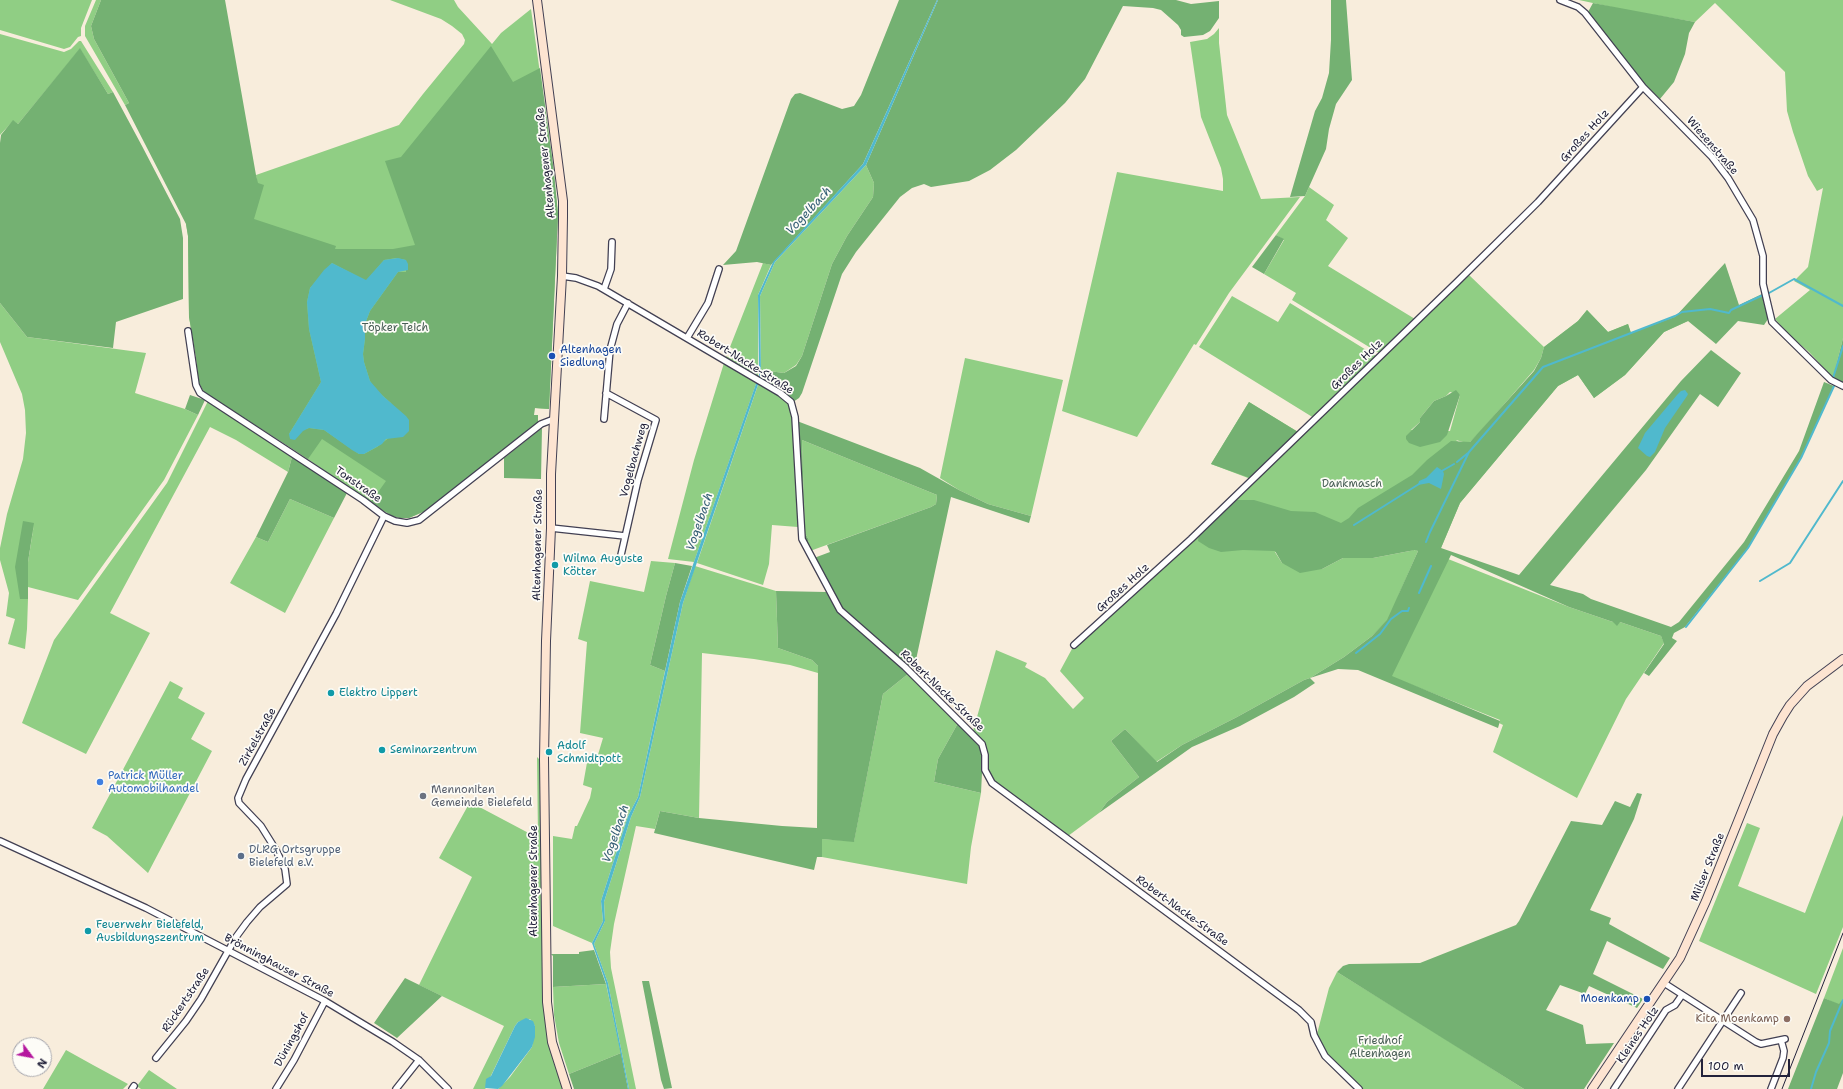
<!DOCTYPE html>
<html>
<head>
<meta charset="utf-8">
<style>
	body { margin:0 }
	#map { position:relative; width:1843px; height:1089px; overflow:hidden; background:#f8eddc; font-family:"Shantell Sans",sans-serif }
	canvas { display:block }
	.north { position:absolute; left:12px; top:1037px; width:40px; height:40px; box-sizing:border-box; background:#fdfcf7; border:1px solid #a5a5ac; border-radius:50%; rotate:122deg; font-size:11px; font-weight:700; line-height:16px; text-align:center; color:#22223b }
	.north::after { content:''; display:block; margin:auto; width:14px; height:18px; background:#b5179e; clip-path:polygon(50% 0,100% 100%,50% 72%,0 100%) }
	.scale { position:absolute; left:1701px; top:1059px; width:89px; height:18px; box-sizing:border-box; border:2px solid #22223b; border-top:0; padding-left:5px; font-size:12px; line-height:14px; white-space:nowrap; color:#22223b; -webkit-text-stroke:3px #fdfcf7; paint-order:stroke }
</style>
</head>
<body>
<div id="map">
<canvas width="1843" height="1089"></canvas>
<div class="north">N</div>
<div class="scale">100 m</div>
</div>
<script>
const c = document.querySelector('canvas').getContext('2d');
c.lineJoin = 'round';
function fillPath(path, color) { c.fillStyle = color; c.fill(path, 'evenodd'); }
const toPath = rows => new Path2D(rows.map(r => 'M' + r).join(''));
function stroke(path, color, width, dash) { c.strokeStyle = color; c.lineWidth = width; c.lineCap = dash ? 'butt' : 'round'; c.setLineDash(dash || []); c.stroke(path); }
function write(font, color, halo, rows, align = 'center') {
  c.font = font + ' "Shantell Sans",sans-serif'; c.lineWidth = 3.5; c.setLineDash([]); c.textBaseline = 'middle'; c.strokeStyle = halo; c.fillStyle = color; for (const [text, x, y, turn = 0] of rows) {
    c.save(); c.translate(x, y); c.rotate((+turn || 0) * Math.PI / 180); c.textAlign = isNaN(turn) ? turn : align; if (halo) c.strokeText(text, 0, 0); c.fillText(text, 0, 0); c.restore();
  }
}
fillPath(toPath([
	[0,0,92,0,81,28,81,36,78,37,70,47,64,49,0,30],
	[96,0,101,0,91,26,94,39,129,103,125,105,85,36,85,26],
	[390,0,454,0,458,7,492,44,501,33,531,9,551,152,558,214,549,409,534,408,534,415,538,415,538,422,425,511,409,518,400,518,383,511,280,440,204,392,199,383,196,357,189,317,188,236,186,224,257,183,256,175,399,125,423,94,464,44,465,40,462,34,452,26,441,19],
	[1579,0,1843,0,1843,338,1833,378,1809,352,1789,335,1775,319,1810,290,1794,281,1808,267,1823,188,1817,191,1808,176,1793,132,1787,111,1785,72,1715,3,1695,22,1625,10],
	[1219,28,1219,43,1227,115,1261,199,1300,197,1229,293,1196,345,1194,344,1137,437,1062,411,1117,172,1223,191,1223,179,1221,168,1201,117,1190,42,1207,39,1214,34],
	[0,34,64,52,71,49,79,41,81,41,113,92,108,94,80,49,18,124,13,121,0,135],
	[866,165,874,183,873,197,847,236,832,264,802,356,796,365,784,373,769,371,766,384,760,380,761,375,760,296,775,262],
	[1309,187,1334,205,1326,220,1348,238,1328,266,1415,319,1379,353,1292,300,1296,293,1264,274,1284,240,1276,235,1305,196],
	[763,263,771,265,758,295,758,379,733,364,726,358,726,356,732,359,735,350,730,347],
	[1469,275,1544,347,1578,321,1587,310,1608,332,1628,324,1631,333,1684,313,1688,321,1664,332,1625,375,1594,398,1578,375,1558,386,1460,503,1438,555,1569,607,1613,622,1620,622,1661,636,1664,643,1626,699,1577,798,1493,752,1503,725,1499,723,1500,720,1392,677,1386,622,1372,636,1344,657,1310,678,1304,680,1237,717,1182,745,1156,762,1125,729,1111,741,1139,777,1107,802,1099,813,1068,836,992,781,987,764,987,751,981,740,973,731,996,650,1027,663,1025,667,1045,678,1073,709,1084,698,1060,671,1073,647,1190,544,1256,481,1211,464,1249,402,1303,435],
	[1544,347,1543,367,1469,452,1456,440,1463,442,1470,442,1479,433,1534,370,1541,358],
	[1450,392,1460,395,1450,431,1411,430,1420,422,1420,418,1434,401,1446,396],
	[1415,550,1373,558,1343,558,1322,569,1282,563,1275,552,1421,550,1396,601,1418,551],
	[1232,296,1278,322,1290,303,1376,356,1314,418,1199,347],
	[0,303,27,337,146,353,135,393,185,409,198,415,164,480,78,600,28,587,28,562,34,524,20,599,28,599,27,629,25,649,8,644,15,619,6,616,9,593,0,560,0,548,7,514,23,459,26,433,25,410,22,394,0,342],
	[965,358,1063,380,1031,516,988,504,959,490,940,478],
	[724,363,757,381,694,562,668,559,694,460],
	[759,382,781,396,790,403,794,422,798,527,772,525,769,564,763,585,697,563],
	[208,401,257,432,292,457,288,472,236,440,210,427,110,613,150,633,86,754,22,723,54,640,167,483],
	[802,440,937,495,936,504,931,507,810,551,806,544,809,540,805,533],
	[290,499,334,518,285,613,230,583,256,537,268,542],
	[651,561,675,563,666,596,650,665,665,671,638,797,628,816,601,901,603,921,592,943,553,926,553,836,572,839,575,826,577,826,590,798,592,788,583,785,588,757,597,758,603,738,580,733,587,642,578,639,590,581,644,592],
	[695,566,776,591,778,648,812,660,818,666,818,673,790,665,754,659,702,653,699,818,660,811,655,829,636,826,614,924,610,952,611,968,636,1089,629,1089,608,983,594,944,605,921,604,902,631,817,640,797,683,603],
	[908,674,958,723,938,759,934,782,981,793,971,847,967,884,822,857,822,839,854,841,883,694],
	[170,681,183,688,178,698,205,713,191,739,212,751,148,873,107,836,92,828],
	[537,757,541,761,543,997,550,1048,564,1089,498,1089,510,1077,532,1047,535,1026,530,1019,518,1022,515,1026,485,1088,486,1089,473,1089,504,1026,419,985,472,877,439,858,470,802,538,838],
	[1843,815,1843,927,1816,994,1699,941,1747,823,1760,828,1738,886,1805,913],
	[1843,948,1843,999,1839,1005,1824,998],
	[1337,972,1431,1030,1524,1089,1361,1089,1326,1054,1317,1034,1329,988],
	[606,984,621,1053,569,1074,559,1043,554,1015,553,987],
	[66,1050,93,1065,128,1084,123,1089,43,1089],
	[149,1070,177,1089,141,1089,137,1086]
]), '#90ce84');
fillPath(toPath([
	[101,0,225,0,256,175,258,183,264,185,254,219,336,246,335,249,393,249,415,245,385,161,401,157,491,46,513,82,540,68,554,172,558,214,549,409,535,408,534,415,538,415,538,422,425,511,409,518,400,518,392,516,371,502,386,481,322,439,308,459,204,392,199,383,196,357,189,317,188,236,186,224,125,105,129,103,94,39,91,26],
	[396,258,406,260,406,272,398,272,370,311,365,324,365,339,363,354,364,362,370,381,375,389,391,403,403,437,390,437,377,447,364,454,359,454,324,430,309,428,289,434,321,382,309,329,307,302,310,288,332,263,366,281,384,260],
	[899,0,937,0,863,164,771,265,757,262,723,265,736,251,791,99,795,94,800,93,842,109,854,106,861,95],
	[938,0,1176,0,1191,4,1219,1,1219,18,1210,31,1203,35,1184,37,1181,35,1181,30,1178,25,1161,10,1153,8,1123,6,1085,79,1065,103,1016,150,990,170,969,181,931,187,924,184,912,188,900,197,856,252,842,274,802,393,799,398,793,402,766,384,769,371,784,373,796,366,802,356,832,264,847,236,873,197,874,183,866,165],
	[1331,0,1346,0,1352,80,1336,104,1329,129,1326,149,1305,196,1290,197,1315,111,1322,98,1329,73,1331,40],
	[1593,3,1695,22,1689,33,1685,54,1674,82,1660,99,1645,85,1588,12],
	[80,48,108,94,113,92,142,146,180,219,183,238,183,299,116,322,113,348,27,337,0,303,0,143,1,135,13,120,18,124],
	[1276,235,1284,239,1264,274,1252,267],
	[1725,263,1739,305,1762,294,1768,319,1764,325,1738,321,1716,344,1688,321,1664,332,1625,375,1594,398,1578,375,1558,386,1460,503,1441,548,1519,575,1681,381,1711,350,1741,373,1718,407,1700,394,1646,470,1550,585,1583,594,1591,599,1671,627,1679,622,1744,542,1799,451,1824,382,1834,386,1801,458,1748,548,1685,627,1674,633,1672,638,1677,641,1649,676,1644,673,1664,644,1661,636,1620,622,1617,626,1613,622,1569,607,1451,555,1392,676,1500,721,1498,728,1358,670,1338,669,1310,678,1315,683,1294,697,1240,726,1192,747,1099,813,1107,802,1139,777,1111,741,1125,729,1157,762,1182,745,1237,717,1304,680,1310,678,1344,657,1372,636,1387,620,1418,551,1415,550,1373,558,1343,558,1322,569,1300,573,1282,563,1275,551,1243,550,1221,552,1209,548,1198,541,1199,535,1237,500,1254,500,1291,511,1315,512,1341,523,1349,518,1358,508,1412,475,1427,460,1451,441,1470,442,1534,371,1541,358,1544,347,1578,321,1587,310,1608,332,1628,324,1631,333,1675,317],
	[1843,338,1843,383,1833,378],
	[1456,390,1460,395,1447,435,1440,442,1420,447,1409,443,1406,439,1406,436,1420,422,1420,418,1434,401,1446,396],
	[190,395,205,400,198,415,185,409],
	[1249,402,1298,432,1250,478,1211,464],
	[797,421,920,468,959,490,988,504,1031,516,1029,523,951,497,914,669,878,641,842,609,814,558,830,552,827,545,931,507,936,504,937,495,802,440,805,533,809,540,806,544,803,539],
	[542,428,541,479,504,478,504,458],
	[292,457,347,493,334,518,290,499,268,542,256,537,288,472],
	[23,521,34,523,28,562,28,599,20,599,15,567],
	[675,563,692,566,680,602,665,671,650,665,666,596],
	[776,591,826,592,839,612,908,674,883,694,854,842,822,839,822,857,817,857,814,870,654,833,660,811,699,818,782,826,817,828,818,666,812,660,778,648],
	[958,723,981,746,983,753,981,793,934,782,938,759],
	[1637,793,1642,794,1634,819,1590,910,1611,918,1609,924,1670,958,1663,969,1607,941,1593,974,1643,999,1637,1008,1589,986,1585,994,1560,985,1546,1010,1583,1025,1586,1044,1614,1043,1584,1089,1524,1089,1337,972,1343,966,1349,964,1420,963,1516,925,1519,921,1571,821,1602,825,1615,801,1630,807],
	[594,950,606,984,553,987,553,956,551,954,579,954,579,952],
	[405,978,442,996,397,1038,374,1023],
	[642,981,649,981,672,1088,664,1089,661,1080],
	[1824,998,1839,1004,1843,999,1843,1073,1837,1089,1788,1089],
	[621,1053,628,1089,574,1089,569,1074]
]), '#74b172');
fillPath(toPath([
	[937,0,938,0,866,165,775,262,760,296,761,376,683,603,640,797,631,817,604,902,605,921,594,944,608,983,629,1089,628,1089,606,983,592,943,603,921,601,901,628,816,638,797,680,602,759,375,758,295,773,262,863,164],
	[398,258,406,260,408,264,408,270,398,272,370,311,365,324,365,339,363,354,364,362,370,381,383,396,406,416,409,420,409,431,403,437,386,439,382,444,364,454,359,454,352,450,324,430,309,428,303,431,295,440,290,439,289,434,321,382,309,329,307,302,310,288,324,270,332,263,366,280,384,260],
	[1685,390,1688,394,1687,396,1665,428,1655,452,1650,457,1647,456,1638,448,1645,433,1677,395,1681,391],
	[1437,467,1443,471,1444,474,1441,489,1429,483,1418,485,1419,481,1426,478],
	[526,1018,533,1021,535,1026,535,1037,532,1047,502,1086,498,1089,485,1088,486,1079,491,1076,515,1026,518,1022]
]), '#50b9cd');
stroke(toPath([
	[1769,293,1794,279,1843,306],
	[1833,378,1843,346],
	[1457,462,1468,453],
	[1440,472,1454,464],
	[1354,525,1419,484],
	[1426,542,1430,532,1469,452,1543,367,1675,316,1682,312,1710,309,1729,313,1731,310,1763,295],
	[1760,581,1790,563,1843,481],
	[1419,593,1431,566],
	[1686,627,1748,548,1801,458,1834,386],
	[1356,653,1380,634,1391,619,1402,611,1408,611,1409,608],
	[1811,1089,1816,1072,1829,1043,1830,1031,1843,1000]
]), '#50b9cd', 2);
const street = toPath([
	[1560,0,1578,7,1585,13,1643,87,1712,157,1728,178,1753,220,1763,256,1763,284,1772,322,1831,380,1843,386],
	[562,276,576,278,598,286,780,393,791,402,795,417,802,539,840,610,905,667,982,744,985,755,985,770,992,783,1299,1010,1311,1022,1314,1035,1325,1056,1359,1089],
	[604,289,611,269,612,242],
	[188,331,196,385,200,393,363,500,384,516,395,521,407,523,419,520,541,424,554,419],
	[687,338,708,303,719,269],
	[606,393,656,420,638,480,621,555],
	[604,419,610,350,617,324,628,303],
	[551,528,625,536],
	[1074,645,1191,539,1457,282,1538,202,1643,87],
	[0,841,146,908,325,1001,393,1042,419,1060,448,1089],
	[1664,983,1756,1042,1761,1044,1785,1039],
	[156,1058,186,1021,201,999,236,937,247,922,260,907,287,884,285,869,276,850,261,826,239,803,238,798,246,779,336,614,384,516],
	[132,1089,134,1086],
	[276,1089,294,1060,325,1001],
	[396,1089,419,1060],
	[1614,1089,1666,1010,1675,1005,1682,995],
	[1678,1089,1741,993],
	[1771,1089,1783,1058,1784,1051,1781,1040]
]);
const secondary = toPath([
	[537,0,563,201,563,217,562,276,551,474,551,528,546,641,544,759,547,1002,552,1042,567,1089],
	[1592,1089,1680,958,1706,901,1773,734,1783,716,1790,705,1807,686,1843,659]
]);
stroke(street, '#424053', 8);
stroke(secondary, '#424053', 10);
stroke(street, '#fff', 5.5);
stroke(secondary, '#fde4d1', 8);
stroke(toPath([
	[1782,1089,1843,933]
]), '#22223b', 1);
for (const [x, y, r, color] of [
	[552,356,4,"#1a4fb4"],
	[555,565,4,"#0f9aa8"],
	[331,693,4,"#0f9aa8"],
	[382,750,4,"#0f9aa8"],
	[549,752,4,"#0f9aa8"],
	[100,782,4,"#3f7fe0"],
	[423,796,4,"#6b7280"],
	[241,856,4,"#5c6f8a"],
	[88,931,4,"#0f9aa8"],
	[1647,999,4,"#1a4fb4"],
	[1787,1019,4,"#8d6e63"]
]) { const dot = new Path2D(); dot.arc(x, y, r, 0, 2 * Math.PI); c.fillStyle = color; c.fill(dot); stroke(dot, '#fdfcf7', 1.5); }
write('11px', '#22223b', '#fdfcf7', [
	["Großes Holz",1585,136,-48],
	["Wiesenstraße",1712,146,49],
	["Altenhagener Straße",546,163,-96],
	["Robert-Nacke-Straße",745,362,32],
	["Großes Holz",1357,365,-44],
	["Vogelbachweg",634,460,-75],
	["Tonstraße",358,485,35],
	["Altenhagener Straße",538,545,-89],
	["Großes Holz",1123,588,-42],
	["Robert-Nacke-Straße",942,691,44],
	["Zirkelstraße",258,737,-61],
	["Milser Straße",1708,867,-68],
	["Altenhagener Straße",534,881,-90],
	["Robert-Nacke-Straße",1182,911,36],
	["Brönninghauser Straße",279,966,28],
	["Rückertstraße",186,1000,-56],
	["Kleines Holz",1638,1035,-56],
	["Düningshof",292,1040,-61]
]);
write('11px', '#485e55', '#fdfcf7', [
	["Töpker Teich",395,328],
	["Dankmasch",1352,484],
	["Friedhof",1380,1041],
	["Altenhagen",1380,1054]
]);
write('11px', '#164399', '#fdfcf7', [
	["Altenhagen",560,350],
	["Siedlung",560,363],
	["Moenkamp",1639,999,"right"]
], 'left');
write('11px', '#0d838f', '#fdfcf7', [
	["Wilma Auguste",563,559],
	["Kötter",563,572],
	["Elektro Lippert",339,693],
	["Adolf",557,746],
	["Schmidtpott",557,759],
	["Seminarzentrum",390,750],
	["Feuerwehr Bielefeld,",96,925],
	["Ausbildungszentrum",96,938]
], 'left');
write('11px', '#366cbe', '#fdfcf7', [
	["Patrick Müller",108,776],
	["Automobilhandel",108,789]
], 'left');
write('11px', '#5b616d', '#fdfcf7', [
	["Mennoniten",431,790],
	["Gemeinde Bielefeld",431,803]
], 'left');
write('11px', '#4e5e75', '#fdfcf7', [
	["DLRG Ortsgruppe",249,850],
	["Bielefeld e.V.",249,863]
], 'left');
write('11px', '#785e54', '#fdfcf7', [
	["Kita Moenkamp",1779,1019]
], 'right');
write('italic 12px', '#345e75', '#fdfcf7', [
	["Vogelbach",809,211,-47],
	["Vogelbach",700,522,-71],
	["Vogelbach",616,834,-71]
]);
</script>
</body>
</html>
